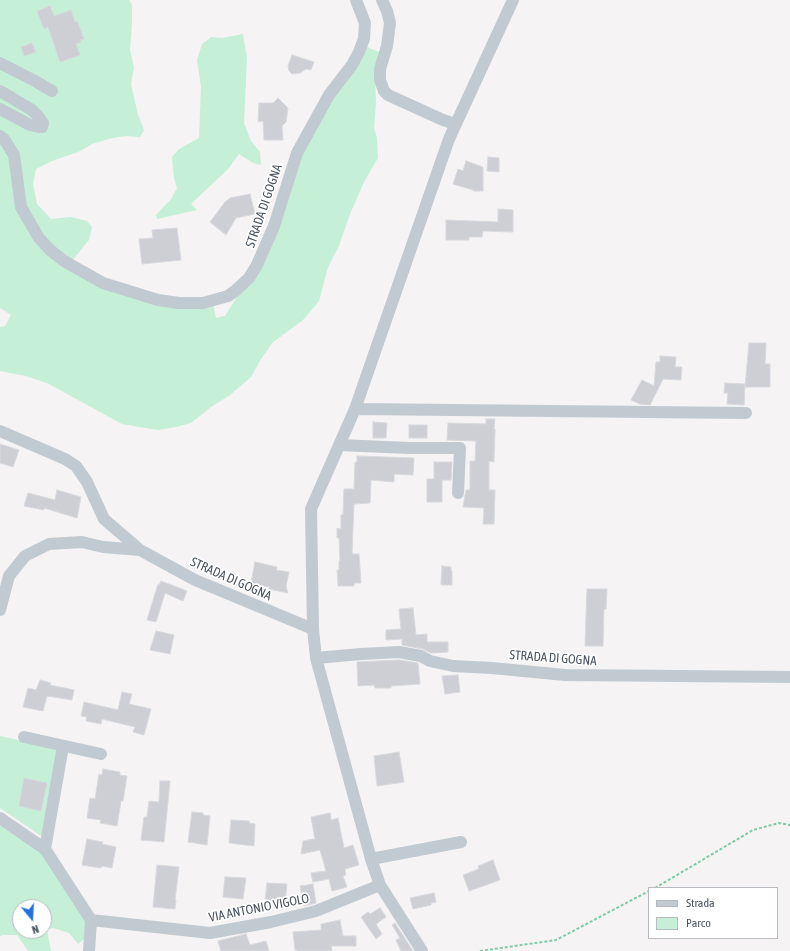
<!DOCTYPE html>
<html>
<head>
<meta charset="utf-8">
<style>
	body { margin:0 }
	#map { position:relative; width:790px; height:951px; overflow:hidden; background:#f5f3f3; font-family:"Asap Condensed",sans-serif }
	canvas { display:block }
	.legend { position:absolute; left:648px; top:887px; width:130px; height:52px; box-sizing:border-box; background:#fff; border:1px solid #b7bbbf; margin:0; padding:5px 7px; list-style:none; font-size:12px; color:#4b5560 }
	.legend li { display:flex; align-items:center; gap:8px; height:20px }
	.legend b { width:20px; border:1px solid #b7bbbf }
	.north { position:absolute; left:12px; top:899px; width:40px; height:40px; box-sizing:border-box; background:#fff; border:1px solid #b7bbbf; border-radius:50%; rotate:162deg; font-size:11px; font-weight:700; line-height:16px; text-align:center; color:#4b5560 }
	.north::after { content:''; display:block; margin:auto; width:14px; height:18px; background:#2472de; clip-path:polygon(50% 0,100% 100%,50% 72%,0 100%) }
</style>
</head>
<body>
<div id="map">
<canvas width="790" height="951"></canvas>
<ul class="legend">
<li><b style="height:5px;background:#c1cad1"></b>Strada</li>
<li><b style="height:11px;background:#c5efd6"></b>Parco</li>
</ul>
<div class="north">N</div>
</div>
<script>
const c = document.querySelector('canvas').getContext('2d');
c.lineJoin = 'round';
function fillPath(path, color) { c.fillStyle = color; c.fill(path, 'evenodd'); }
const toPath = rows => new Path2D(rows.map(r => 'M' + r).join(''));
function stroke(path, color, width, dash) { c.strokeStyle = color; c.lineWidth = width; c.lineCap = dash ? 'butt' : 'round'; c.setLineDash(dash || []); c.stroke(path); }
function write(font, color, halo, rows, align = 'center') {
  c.font = font + ' "Asap Condensed",sans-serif'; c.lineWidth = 3.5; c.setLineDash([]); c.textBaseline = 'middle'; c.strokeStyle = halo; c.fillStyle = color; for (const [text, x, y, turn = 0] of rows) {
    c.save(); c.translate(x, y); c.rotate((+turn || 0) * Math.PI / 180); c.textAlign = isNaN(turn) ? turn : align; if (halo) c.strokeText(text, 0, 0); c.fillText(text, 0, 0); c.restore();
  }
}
fillPath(toPath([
	[0,0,129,0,132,5,132,23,130,50,134,68,131,84,138,115,144,130,140,137,126,136,112,138,92,144,78,152,52,161,36,169,33,184,37,204,51,219,71,217,87,221,92,227,89,240,71,262,157,302,212,299,216,318,225,316,238,295,302,145,367,47,381,53,375,78,376,103,374,128,377,138,378,158,365,180,350,214,339,246,328,267,319,301,303,320,272,343,261,359,251,377,230,395,211,407,191,423,176,427,158,430,122,424,49,384,26,376,0,371,0,327,5,326,11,315,0,308],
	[243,34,247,58,244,123,251,141,260,152,261,165,253,163,239,154,228,169,191,204,197,210,157,219,156,215,171,199,177,188,174,178,172,157,179,149,199,138,201,87,197,60,202,44,211,37,222,38],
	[0,736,62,750,44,838,0,808],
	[0,821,54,860,91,920,84,939,78,944,69,933,53,928,47,930,51,951,28,951,17,935,2,935,0,937],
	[20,907,44,907,44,931,20,931]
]), '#c5efd6');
const building = toPath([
	[50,6,54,16,71,10,75,22,77,21,84,39,80,40,81,42,76,44,80,55,60,62,48,27,44,29,37,11,50,6],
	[32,43,36,52,24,56,21,47,32,43],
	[292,55,314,62,311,70,306,69,300,73,292,74,289,71,288,66,292,55],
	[278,98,288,108,286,122,282,126,283,140,264,140,263,121,258,122,259,103,273,103,278,98],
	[488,157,499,158,499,172,487,171,488,157],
	[466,161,483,167,483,191,473,191,473,190,453,184,458,169,463,171,466,161],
	[250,194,255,214,236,218,226,235,210,222,225,202,230,198,250,194],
	[498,209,513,210,513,232,483,231,482,237,469,237,469,240,446,240,446,220,498,222,498,209],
	[177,228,181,260,142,264,139,239,153,238,152,230,177,228],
	[749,343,766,343,765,364,770,364,770,387,745,387,749,343],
	[660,356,676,357,675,367,682,367,681,380,663,379,650,405,640,404,631,400,642,380,654,386,656,362,660,362,660,356],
	[725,383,745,384,744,405,727,404,728,393,724,393,725,383],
	[486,419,495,419,494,429,495,429,494,462,489,461,489,490,495,490,494,524,483,524,484,508,463,507,466,490,470,490,470,461,475,461,476,441,447,440,448,423,486,424,486,419],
	[373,422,387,423,386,438,373,438,373,422],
	[409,425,427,425,427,438,409,438,409,425],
	[0,444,19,450,13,467,0,463,0,444],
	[357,456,414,458,413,475,394,474,394,482,371,480,370,503,354,504,352,554,359,554,361,583,354,583,354,586,338,586,337,570,339,570,339,561,340,561,339,538,337,538,337,528,341,529,341,515,343,515,344,489,354,489,355,462,357,462,357,456],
	[434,462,452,462,451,480,442,480,442,502,427,502,427,479,434,479,434,462],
	[57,490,81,497,77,518,44,508,44,510,24,506,28,493,55,500,57,490],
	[255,562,277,567,276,570,289,572,286,586,288,593,269,589,270,587,251,584,255,562],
	[442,566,451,567,451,571,452,571,452,585,441,585,442,566],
	[161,581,187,591,183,601,165,593,156,622,147,620,158,584,159,585,161,581],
	[587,589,607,589,606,609,604,609,603,646,585,646,587,589],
	[413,608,416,635,427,634,427,642,448,642,448,652,431,653,423,649,402,645,402,639,386,640,386,630,401,629,399,609,413,608],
	[156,631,174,635,170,654,150,650,156,631],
	[399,660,418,663,420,684,391,686,391,688,375,688,374,685,358,686,357,662,399,660],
	[458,675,460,692,445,694,442,676,458,675],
	[40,680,51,683,50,685,74,690,72,700,47,696,43,711,23,707,28,688,36,690,40,680],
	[122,692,132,694,129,704,151,709,144,735,133,732,135,727,102,719,101,724,86,721,87,717,81,716,84,702,118,710,122,692],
	[399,752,404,782,377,786,374,756,399,752],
	[103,769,120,772,120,775,127,776,123,801,121,801,117,826,100,823,101,820,87,818,90,798,95,799,99,774,102,775,103,769],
	[24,778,47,783,41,811,19,806,24,778],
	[160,781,170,781,164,842,141,840,144,817,147,817,149,801,159,802,160,781],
	[192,812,203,813,203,815,210,816,207,845,188,842,192,812],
	[330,813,331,820,338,818,344,848,353,845,359,865,345,869,346,875,343,876,347,887,332,891,329,879,313,882,311,873,326,871,320,850,301,854,303,841,315,839,311,817,330,813],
	[231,820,249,821,249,823,255,824,254,846,229,843,231,820],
	[87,839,103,842,102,844,116,847,112,868,102,866,101,868,82,865,87,839],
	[493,860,500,880,469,891,463,875,479,869,478,866,493,860],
	[157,865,179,867,175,900,176,900,175,909,153,907,157,865],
	[225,877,246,878,243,899,223,897,225,877],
	[267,883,287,884,285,903,265,901,267,883],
	[313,884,316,903,304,906,300,886,313,884],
	[434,893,436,902,431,903,431,905,413,909,410,898,434,893],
	[380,908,386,917,376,924,382,934,376,939,361,917,368,912,370,914,380,908],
	[340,920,343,936,356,936,356,946,331,946,332,951,297,951,297,950,295,950,293,932,321,930,321,924,340,920],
	[395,923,413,951,401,951,396,940,400,938,392,925,395,923],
	[246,934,250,945,266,941,269,951,221,951,218,941,246,934]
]);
fillPath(building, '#cdcfd5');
stroke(building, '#d7d9dd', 1);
stroke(toPath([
	[655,888,753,830,779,823,790,825],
	[480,951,556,940,649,891]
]), '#7ecca6', 2, [3, 2]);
stroke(toPath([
	[382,0,387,11,390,23,387,46,380,69,380,80,384,91,388,95,443,120,455,124],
	[0,63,35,81,52,91],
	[0,91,32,110,39,117,43,123,42,127,39,127,30,125,0,109],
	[0,136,4,139,14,155,21,207,25,214,39,238,50,250,64,261,103,283,158,300,179,303,203,303,228,296,235,291,249,278,257,265,274,226,297,153,329,95,352,65,359,52,364,39,365,23,356,0],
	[355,409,746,413],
	[0,431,65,459,76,466,87,482,104,519,140,550,195,580,313,629],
	[339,445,409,448,460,448,458,493],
	[0,610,9,576,25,556,49,544,82,542,103,547,140,550],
	[316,658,361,654,399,652,421,656,430,661,453,666,492,668,565,675,790,677],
	[24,737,101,754],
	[0,818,45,849,91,920,89,951],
	[45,849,63,746],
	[371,859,461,842],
	[91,920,210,933,271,922,316,911,380,885],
	[422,951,380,885,371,859,316,658,313,629,311,509,355,409,449,139,513,0]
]), '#c1cad1', 12);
write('13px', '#4b5560', '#fff', [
	["STRADA DI GOGNA",264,206,-71],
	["STRADA DI GOGNA",231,579,24],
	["STRADA DI GOGNA",553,658,4],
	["VIA ANTONIO VIGOLO",259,908,-11]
]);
</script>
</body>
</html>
